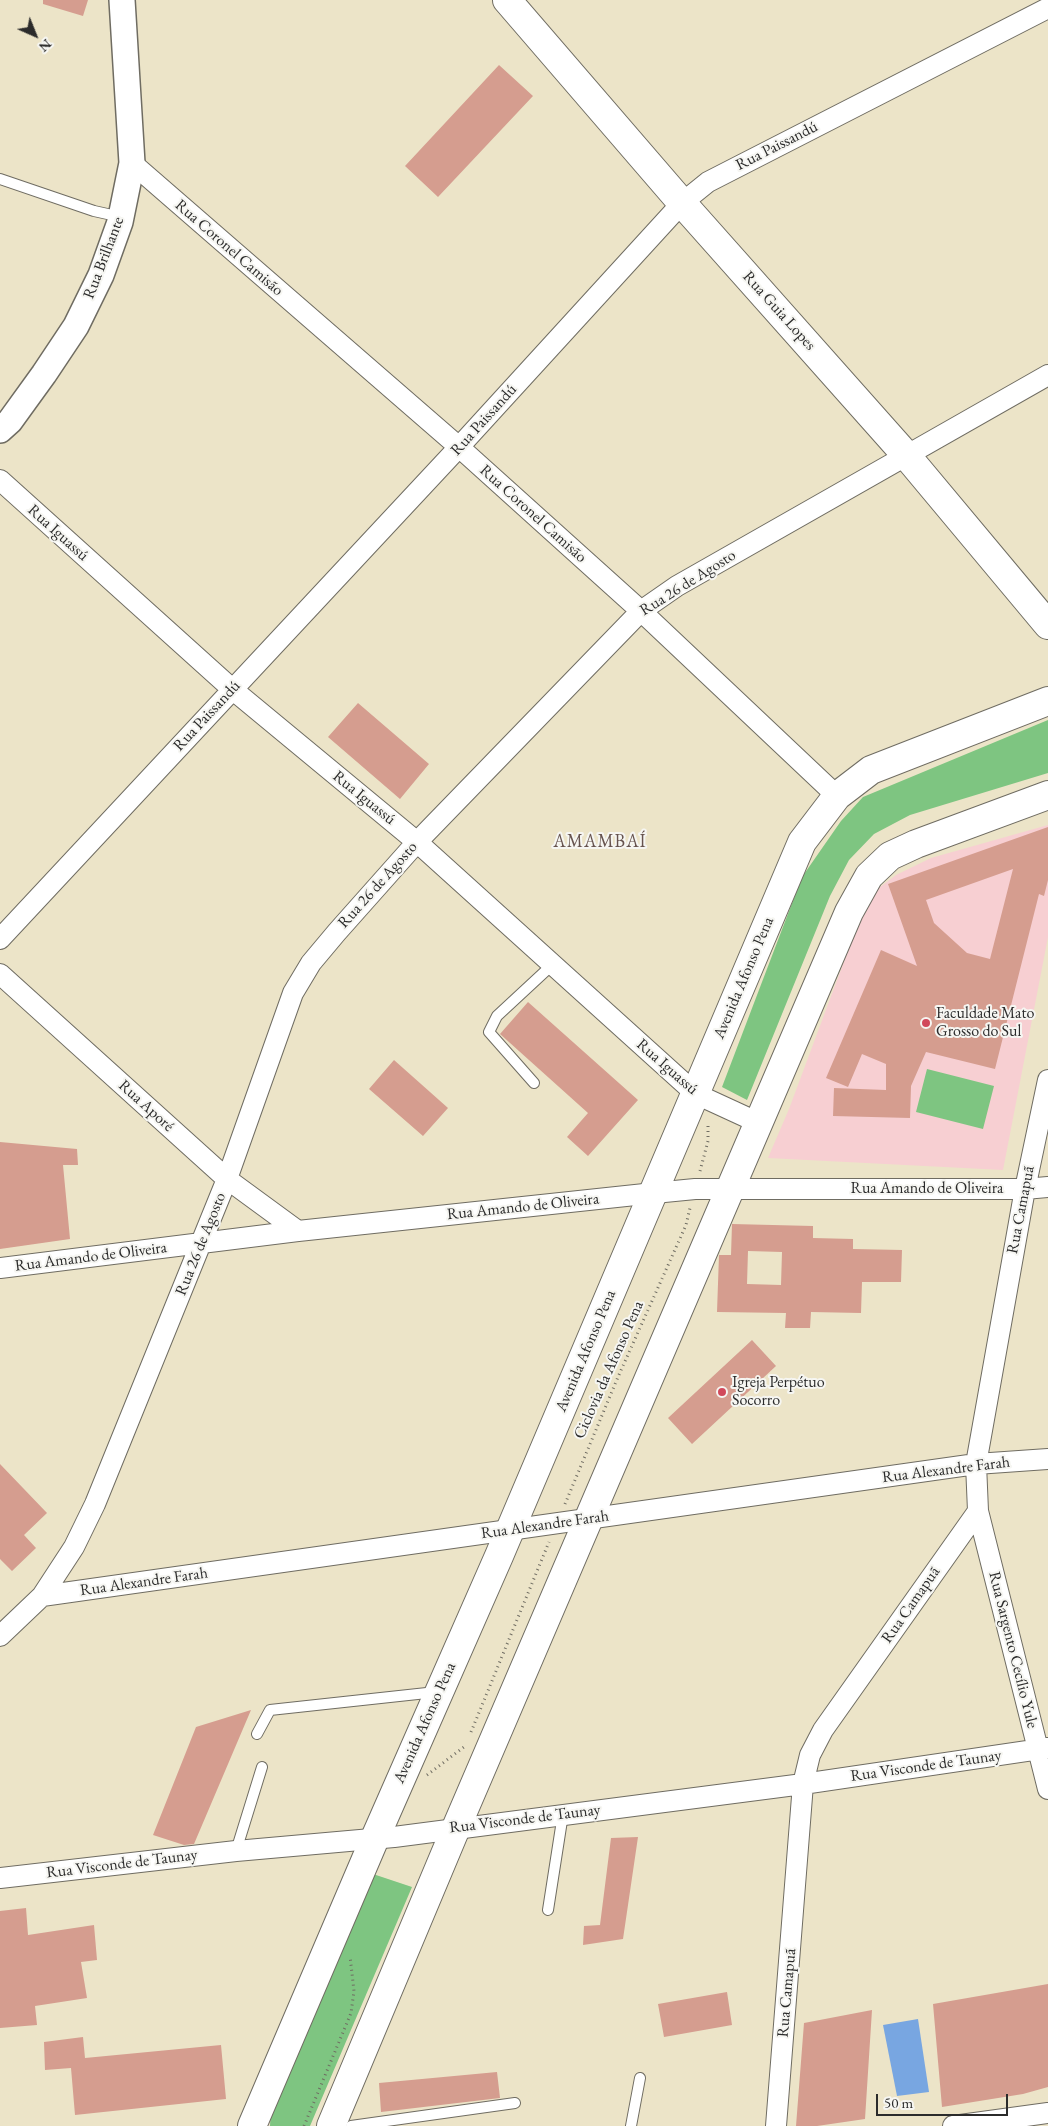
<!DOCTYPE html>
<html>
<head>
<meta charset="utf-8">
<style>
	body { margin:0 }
	#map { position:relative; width:1048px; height:2126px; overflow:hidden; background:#ece4c8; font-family:"EB Garamond",serif }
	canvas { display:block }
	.north { position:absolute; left:10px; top:10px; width:50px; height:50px; -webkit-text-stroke:4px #f6f6f2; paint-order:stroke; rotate:136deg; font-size:14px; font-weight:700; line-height:20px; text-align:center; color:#2b2b2b }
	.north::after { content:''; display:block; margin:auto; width:18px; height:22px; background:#2b2b2b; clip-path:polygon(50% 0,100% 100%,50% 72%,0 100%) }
	.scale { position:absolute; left:876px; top:2094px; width:132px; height:22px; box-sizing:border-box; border:2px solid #2b2b2b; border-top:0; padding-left:6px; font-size:15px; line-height:18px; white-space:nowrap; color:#2b2b2b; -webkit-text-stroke:4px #f6f6f2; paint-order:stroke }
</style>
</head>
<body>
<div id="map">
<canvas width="1048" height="2126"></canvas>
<div class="north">N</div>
<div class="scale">50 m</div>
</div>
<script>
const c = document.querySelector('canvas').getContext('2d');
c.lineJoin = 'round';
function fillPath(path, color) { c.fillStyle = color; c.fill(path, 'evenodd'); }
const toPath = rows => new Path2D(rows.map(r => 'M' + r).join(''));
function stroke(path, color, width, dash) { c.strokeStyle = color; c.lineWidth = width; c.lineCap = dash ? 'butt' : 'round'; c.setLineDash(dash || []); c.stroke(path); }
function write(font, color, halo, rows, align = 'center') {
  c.font = font + ' "EB Garamond",serif'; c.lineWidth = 4; c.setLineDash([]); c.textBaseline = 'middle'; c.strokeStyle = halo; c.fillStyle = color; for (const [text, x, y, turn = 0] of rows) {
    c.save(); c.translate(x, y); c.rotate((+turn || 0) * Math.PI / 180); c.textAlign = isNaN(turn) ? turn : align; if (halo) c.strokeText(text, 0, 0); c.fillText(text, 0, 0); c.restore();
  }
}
fillPath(toPath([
	[1048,825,1048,937,1003,1170,768,1158,789,1109,855,932,876,890,896,875,931,858]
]), '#f7cfd2');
fillPath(toPath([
	[1048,720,1048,773,910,815,874,834,849,860,830,896,747,1100,722,1087,802,877,841,821,863,797],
	[927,1069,994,1086,983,1129,916,1112],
	[373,1874,412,1887,310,2126,270,2126,271,2103]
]), '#7ec581');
fillPath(toPath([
	[918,2019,929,2092,897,2096,883,2025]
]), '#78a6e1');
fillPath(toPath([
	[43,0,88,0,83,16,43,4],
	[499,65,533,96,438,197,405,166],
	[358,703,429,764,400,799,328,737],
	[1048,827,1048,880,1044,896,1039,894,995,1069,926,1052,911,1086,910,1118,833,1116,834,1088,886,1090,886,1064,862,1054,848,1087,826,1078,881,950,917,966,888,884],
	[1013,869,990,959,967,953,934,923,926,900],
	[528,1002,638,1100,588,1156,567,1137,588,1113,500,1034],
	[394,1060,448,1108,423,1136,369,1089],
	[0,1142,77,1149,78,1165,63,1165,70,1239,0,1249],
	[732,1224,813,1226,813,1238,853,1239,853,1249,902,1250,901,1282,862,1282,861,1313,811,1312,810,1328,785,1328,786,1313,717,1312,719,1255,731,1255],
	[748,1251,782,1252,781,1285,747,1284],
	[752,1340,776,1366,692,1444,668,1418],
	[0,1464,47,1513,24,1535,36,1548,12,1571,0,1559],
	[251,1710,194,1844,184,1845,153,1835,196,1727],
	[638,1837,623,1939,583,1945,584,1926,600,1925,611,1838],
	[26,1908,28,1935,94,1925,97,1960,81,1962,87,1998,35,2006,37,2025,0,2028,0,1911],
	[1048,1984,1048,2087,1023,2094,942,2107,933,2004],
	[727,1992,732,2025,664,2037,658,2004],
	[872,2010,865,2119,817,2126,796,2126,804,2023],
	[83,2037,85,2058,221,2045,226,2099,75,2115,71,2068,45,2070,44,2042],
	[497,2072,500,2098,381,2112,379,2083]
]), '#d59d8f');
const service = toPath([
	[0,179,94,211,121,217],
	[534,1083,489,1032,497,1016,552,965],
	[257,1734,270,1710,436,1692],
	[236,1851,262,1767],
	[548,1910,563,1814],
	[351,2126,515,2103],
	[631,2126,640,2078]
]);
const minor = toPath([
	[132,163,459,447,641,611,837,796],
	[0,480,232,689,417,842,696,1094,759,1123],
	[0,939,459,447,682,203,708,182,1048,8],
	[0,974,227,1179,298,1231],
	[1048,1080,1025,1189,976,1464,978,1511,1048,1789],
	[0,1268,298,1231,654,1193,695,1189,1025,1189,1048,1187],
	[42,1596,976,1464,1048,1459],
	[0,1636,42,1596,74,1547,95,1504,227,1179,293,993,311,963,337,932,417,842,641,611,677,586,1048,375],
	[0,1878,236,1851,394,1837,803,1784,1048,1748],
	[776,2126,803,1784,810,1755,823,1730,978,1511],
	[953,2126,1048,2113]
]);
const tertiary = toPath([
	[0,430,10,421,44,374,76,326,101,275,120,222,132,163,122,0]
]);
const secondary = toPath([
	[507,0,682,203,906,455,1048,625]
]);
const primary = toPath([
	[252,2126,375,1838,499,1556,802,842,837,796,871,770,1048,701],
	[331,2126,456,1828,849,912,869,876,890,856,916,844,1048,795]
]);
stroke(service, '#6f6c62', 12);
stroke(minor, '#6f6c62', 22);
stroke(tertiary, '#6f6c62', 28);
stroke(secondary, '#6f6c62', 30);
stroke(primary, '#6f6c62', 30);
stroke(toPath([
	[700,1171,708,1141,708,1123],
	[565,1504,618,1377,686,1225,690,1208],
	[471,1732,549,1542],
	[427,1775,464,1747],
	[304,2126,351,2013,354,1991,350,1956]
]), '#6f6c62', 3, [1, 4]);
stroke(service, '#fff', 10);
stroke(minor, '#fff', 20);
stroke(tertiary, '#fff', 25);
stroke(secondary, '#fff', 28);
stroke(primary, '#fff', 28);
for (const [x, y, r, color] of [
	[926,1023,5,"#d1495b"],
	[722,1392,5,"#d1495b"]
]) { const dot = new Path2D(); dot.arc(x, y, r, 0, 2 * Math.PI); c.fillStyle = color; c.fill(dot); stroke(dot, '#f6f6f2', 2); }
write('16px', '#2b2b2b', '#f6f6f2', [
	["Rua Paissandú",777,146,-27],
	["Rua Coronel Camisão",229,248,41],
	["Rua Brilhante",104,258,-69],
	["Rua Guia Lopes",779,311,48],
	["Rua Paissandú",484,420,-48],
	["Rua Coronel Camisão",533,514,42],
	["Rua Iguassú",58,533,42],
	["Rua 26 de Agosto",688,583,-32],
	["Rua Paissandú",207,716,-47],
	["Rua Iguassú",364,798,39],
	["Rua 26 de Agosto",378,885,-48],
	["Avenida Afonso Pena",744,978,-67],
	["Rua Iguassú",667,1067,41],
	["Rua Aporé",146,1106,42],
	["Rua Amando de Oliveira",927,1189],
	["Rua Amando de Oliveira",523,1207,-6],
	["Rua Camapuã",1021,1210,-79],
	["Rua 26 de Agosto",201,1244,-68],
	["Rua Amando de Oliveira",91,1257,-7],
	["Avenida Afonso Pena",586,1351,-67],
	["Ciclovia da Afonso Pena",609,1370,-66],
	["Rua Alexandre Farah",946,1470,-7],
	["Rua Alexandre Farah",545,1525,-8],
	["Rua Alexandre Farah",144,1582,-8],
	["Rua Camapuã",911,1605,-55],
	["Rua Sargento Cecílio Yule",1013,1650,76],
	["Avenida Afonso Pena",425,1723,-66],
	["Rua Visconde de Taunay",926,1766,-8],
	["Rua Visconde de Taunay",525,1819,-7],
	["Rua Visconde de Taunay",122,1864,-7],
	["Rua Camapuã",787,1993,-85]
]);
write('16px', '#2b2b2b', '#f6f6f2', [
	["Faculdade Mato",936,1014],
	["Grosso do Sul",936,1032],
	["Igreja Perpétuo",732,1383],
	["Socorro",732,1401]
], 'left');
c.letterSpacing = '1px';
write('18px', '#66534e', '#f6f6f2', [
	["AMAMBAÍ",600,842]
]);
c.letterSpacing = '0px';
</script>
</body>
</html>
